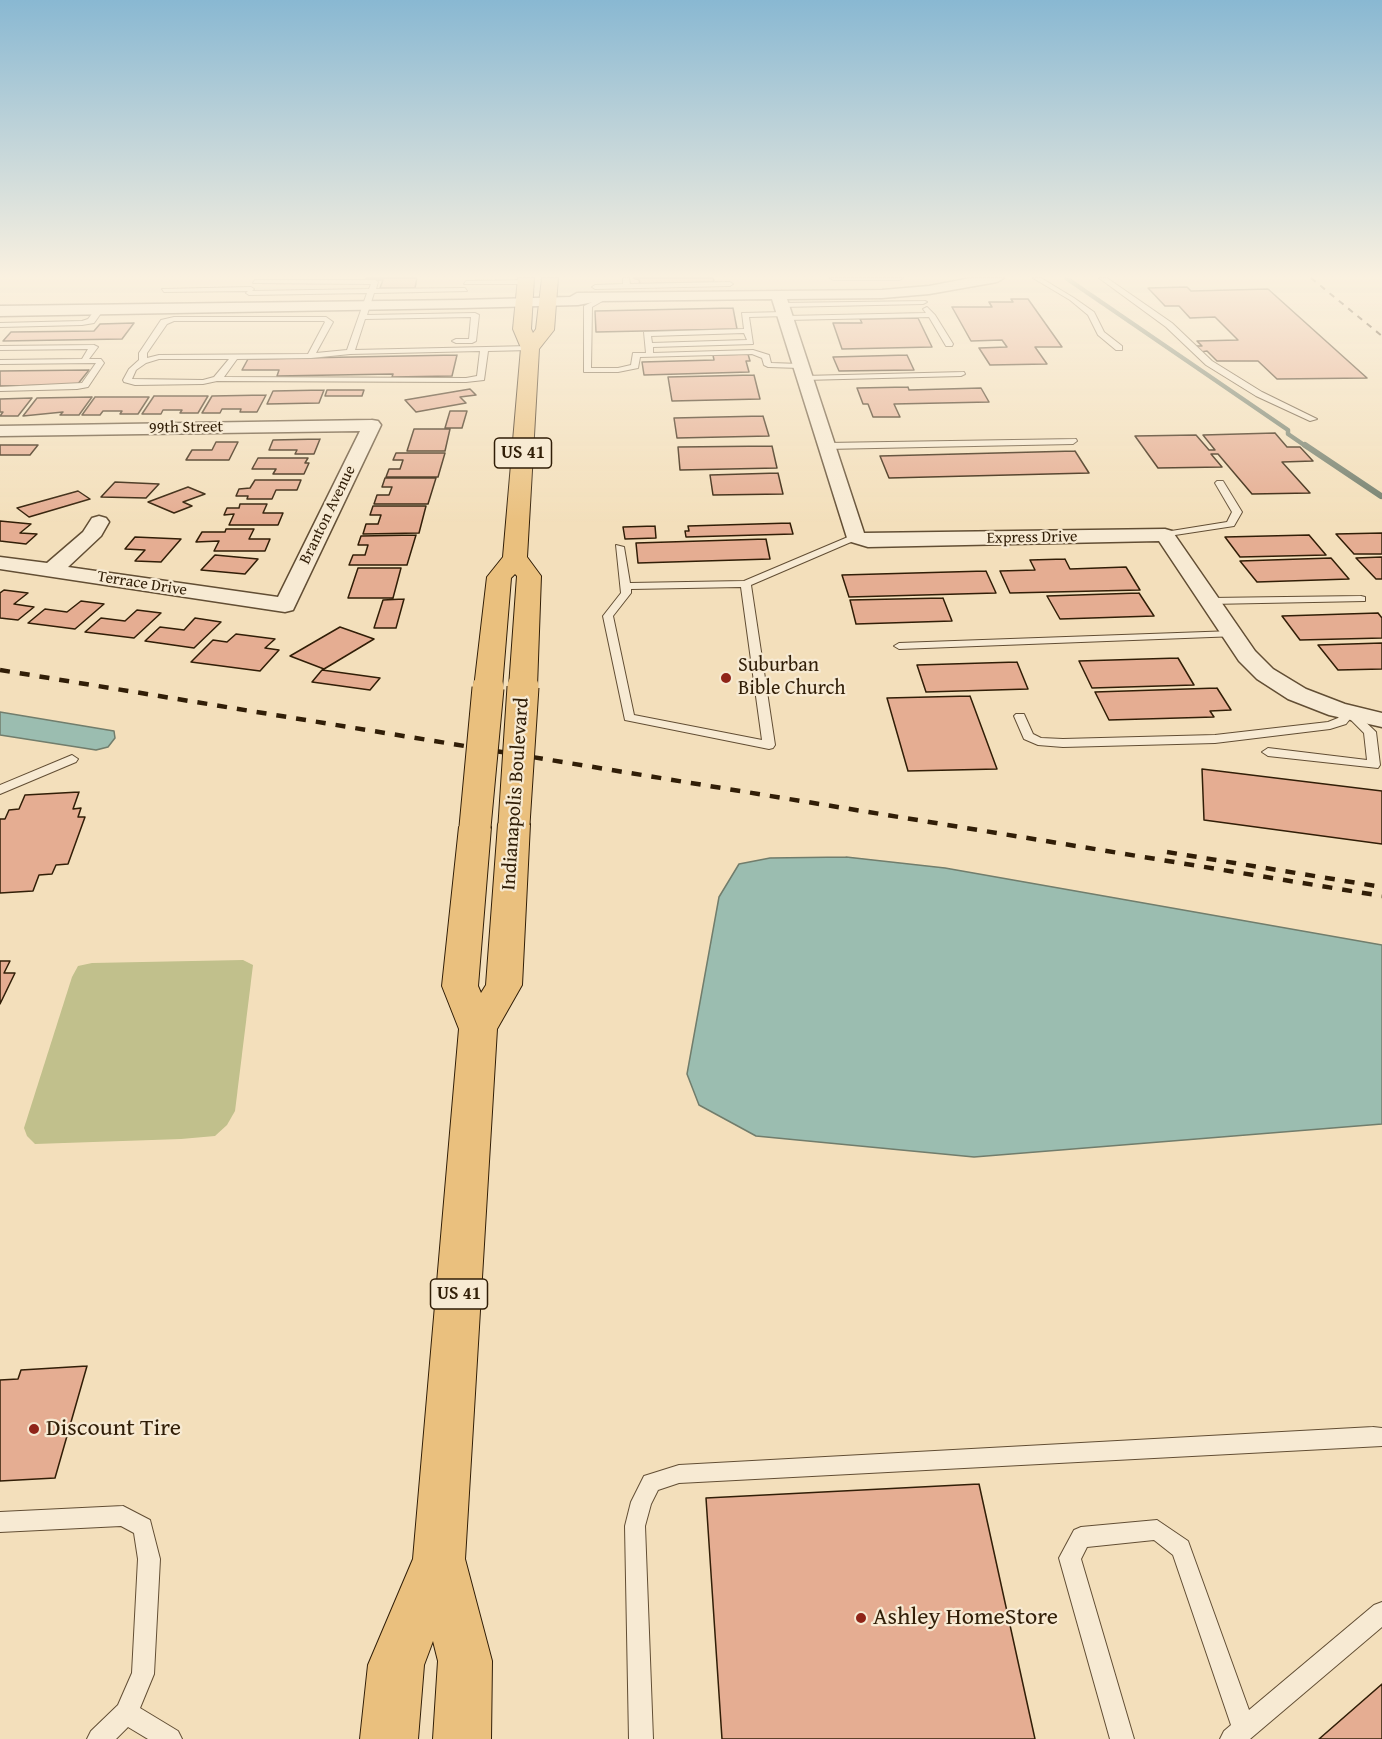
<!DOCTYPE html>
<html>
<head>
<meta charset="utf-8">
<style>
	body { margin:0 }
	canvas { display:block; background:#f3dfbb }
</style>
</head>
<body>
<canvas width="1382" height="1739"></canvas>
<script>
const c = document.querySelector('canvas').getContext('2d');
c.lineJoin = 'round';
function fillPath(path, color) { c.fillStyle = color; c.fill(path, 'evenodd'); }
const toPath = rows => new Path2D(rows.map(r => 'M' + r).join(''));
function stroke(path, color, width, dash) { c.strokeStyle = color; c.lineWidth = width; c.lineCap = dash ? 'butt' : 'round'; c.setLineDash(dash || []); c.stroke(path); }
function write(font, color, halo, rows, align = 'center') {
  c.font = font + ' "Gentium Book Plus",serif'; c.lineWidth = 4.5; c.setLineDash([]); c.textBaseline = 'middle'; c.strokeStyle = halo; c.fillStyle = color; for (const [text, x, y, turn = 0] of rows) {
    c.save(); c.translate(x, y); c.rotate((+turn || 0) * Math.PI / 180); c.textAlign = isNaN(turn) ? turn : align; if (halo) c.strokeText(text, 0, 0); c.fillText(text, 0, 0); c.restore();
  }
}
fillPath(toPath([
	[243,960,253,965,235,1111,227,1125,215,1136,181,1139,35,1144,27,1136,24,1128,72,977,78,966,92,963]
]), '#c1c08c');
const water = toPath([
	[0,712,114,731,115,738,108,747,96,750,0,735,0,712],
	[846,857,945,868,1382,945,1382,1124,974,1157,756,1136,699,1105,687,1074,719,897,739,864,770,858,846,857]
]);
fillPath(water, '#9bbdb0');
stroke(water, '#717d6c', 1.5);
stroke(toPath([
	[1066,278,1288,430,1288,434,1307,447]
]), '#717d6c', 4.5);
stroke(toPath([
	[1305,445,1381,496]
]), '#717d6c', 6);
const building = toPath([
	[366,278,417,278,415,288,380,288,383,280,365,280,366,278],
	[633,278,713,278,714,282,640,284,639,280,633,278],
	[1187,287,1191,291,1268,289,1367,378,1277,379,1258,361,1217,361,1207,351,1201,352,1196,346,1202,346,1197,341,1238,340,1215,317,1190,318,1179,306,1165,306,1148,288,1187,287],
	[1011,299,1028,299,1062,347,1035,347,1047,364,990,365,979,348,1007,347,1002,340,971,341,952,307,992,307,989,302,1013,302,1011,299],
	[733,308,737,329,596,332,595,311,733,308],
	[918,318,932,347,842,349,833,323,862,323,860,319,918,318],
	[134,323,122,339,3,341,11,332,94,331,100,324,134,323],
	[748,354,750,361,746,361,749,372,644,375,642,362,714,360,713,355,748,354],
	[457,355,452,376,392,377,393,374,277,376,279,370,242,370,248,359,457,355],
	[907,355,914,370,839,371,833,357,907,355],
	[89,370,77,385,0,386,0,371,89,370],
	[754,375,760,399,672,401,668,377,754,375],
	[908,387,909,390,981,388,989,402,894,404,900,417,873,417,868,404,863,404,857,388,908,387],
	[470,389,476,395,460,397,466,403,416,412,405,400,470,389],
	[324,390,319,403,267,404,273,391,324,390],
	[327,390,364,390,362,396,325,396,327,390],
	[266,395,257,412,240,412,241,409,222,409,220,413,202,413,212,396,266,395],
	[154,396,208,396,198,413,180,413,182,410,163,410,161,414,142,414,154,396],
	[92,397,79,415,60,415,63,412,23,416,37,398,92,397],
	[95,397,149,397,138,414,120,414,122,411,103,411,100,415,82,415,95,397],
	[32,398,18,416,0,416,3,412,0,412,0,399,32,398],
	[450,411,467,411,462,428,445,428,450,411],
	[763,416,769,436,677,438,674,418,763,416],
	[414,429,450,429,445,451,407,451,414,429],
	[1275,433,1287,447,1300,447,1313,461,1282,462,1310,493,1252,494,1218,454,1211,454,1222,467,1158,468,1135,436,1196,435,1209,450,1215,450,1203,435,1275,433],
	[320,439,314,454,295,454,297,450,269,450,273,440,320,439],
	[216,442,238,442,229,460,186,460,192,450,212,450,216,442],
	[0,445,38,445,30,455,0,455,0,445],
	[772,446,777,468,680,470,678,447,772,446],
	[1075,451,1089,473,889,478,880,456,1075,451],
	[396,453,445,453,438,477,386,477,389,469,400,469,403,460,393,460,396,453],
	[258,458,308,458,305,463,309,463,304,474,273,474,276,469,252,469,258,458],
	[778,473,783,494,713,495,710,475,778,473],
	[385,478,436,478,428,504,374,504,377,495,389,495,392,487,382,487,385,478],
	[255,480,301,480,297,490,276,490,272,499,247,499,248,496,236,496,239,489,250,488,255,480],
	[115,482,159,484,146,498,101,497,115,482],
	[188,487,205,494,183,502,192,506,174,513,148,502,188,487],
	[78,491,90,499,29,517,17,508,78,491],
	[240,504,267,504,263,513,283,513,278,525,229,525,234,514,224,515,227,508,239,508,240,504],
	[373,506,426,506,419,533,363,534,366,524,378,524,381,515,370,515,373,506],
	[0,521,31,524,20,533,37,534,26,544,0,541,0,521],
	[790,523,793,534,686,537,685,531,689,531,688,526,790,523],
	[655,526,656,538,625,539,623,527,655,526],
	[226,529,254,529,249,539,270,539,265,551,214,551,219,541,196,542,202,532,225,532,226,529],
	[1382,533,1382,554,1354,554,1336,534,1382,533],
	[416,535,407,565,349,565,353,555,365,555,368,545,358,545,361,536,416,535],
	[1309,535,1326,555,1240,557,1225,537,1309,535],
	[135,537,181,539,161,562,135,561,145,550,125,549,135,537],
	[766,539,770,559,638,563,636,543,766,539],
	[215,555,258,559,245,574,201,570,215,555],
	[1382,557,1382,579,1376,579,1356,558,1382,557],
	[1331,558,1349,579,1257,582,1240,561,1331,558],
	[1065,559,1070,569,1126,567,1140,590,1010,593,1000,571,1035,570,1030,560,1065,559],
	[358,568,401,568,393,598,348,598,358,568],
	[986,571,996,593,849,597,842,575,986,571],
	[4,590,28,593,14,604,34,607,18,620,0,618,0,593,4,590],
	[1139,593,1154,616,1060,619,1047,596,1139,593],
	[943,598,952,621,856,624,850,600,943,598],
	[404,599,396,628,374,628,383,600,404,599],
	[81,601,104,604,75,629,28,623,45,609,67,612,81,601],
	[137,610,161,613,134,638,85,632,101,618,125,621,137,610],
	[1378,613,1382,618,1382,638,1300,640,1282,616,1378,613],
	[195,618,221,622,194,648,145,641,160,627,184,630,195,618],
	[340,627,374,639,324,669,290,656,340,627],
	[236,634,275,639,265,648,279,650,260,671,191,662,213,640,227,642,236,634],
	[1382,643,1382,669,1338,670,1318,645,1382,643],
	[1178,658,1194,685,1092,688,1079,661,1178,658],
	[1017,662,1028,689,926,692,917,665,1017,662],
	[322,670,380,678,370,690,312,682,322,670],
	[1217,688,1231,710,1210,711,1214,717,1109,720,1095,692,1217,688],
	[970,696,997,769,908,771,887,698,970,696],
	[1202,769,1382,791,1382,844,1204,820,1202,769],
	[79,792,73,809,81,808,78,817,85,817,68,864,56,865,52,874,39,875,33,891,0,893,0,819,5,819,9,810,19,809,25,795,79,792],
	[0,961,10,961,4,973,15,973,0,1004,0,961],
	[87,1366,55,1478,0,1481,0,1380,18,1379,21,1370,87,1366],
	[979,1484,1035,1739,722,1739,706,1498,979,1484],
	[1382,1684,1382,1739,1319,1739,1382,1684]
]);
fillPath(building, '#e5ad92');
stroke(building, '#311e07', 1.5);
const service = toPath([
	[623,278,629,278,630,284,730,282,733,284,730,286,595,289,592,287,595,285,623,284,623,278],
	[830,278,903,278,900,280,833,280,830,278],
	[1033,278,1041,278,1074,298,1094,312,1104,332,1122,346,1122,350,1116,350,1098,335,1088,315,1070,300,1033,278],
	[1099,278,1107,278,1172,323,1212,361,1262,392,1317,419,1310,421,1256,396,1206,365,1166,327,1099,278],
	[255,280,375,280,378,282,376,289,465,288,467,291,374,293,367,315,475,313,479,315,476,341,472,343,456,343,452,341,456,339,469,339,471,317,365,319,355,350,530,346,534,348,530,350,488,351,484,380,466,382,217,381,203,384,135,385,124,382,123,380,129,369,139,360,139,353,161,320,174,317,326,317,333,322,316,353,347,350,367,293,249,295,246,293,248,291,164,292,162,289,251,287,254,289,252,291,369,289,371,284,253,283,255,280],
	[174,321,324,321,325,322,308,354,159,355,147,358,147,353,167,324,174,321],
	[480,351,477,376,466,378,224,377,237,359,311,358,350,354,480,351],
	[159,359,229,359,214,377,203,380,132,379,136,370,146,363,159,359],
	[466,281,526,280,529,282,526,284,464,284,466,281],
	[604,296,606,297,606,299,592,307,591,368,618,368,631,365,633,353,646,353,644,332,744,329,742,313,784,312,787,312,787,316,749,317,753,344,653,347,653,353,753,350,769,355,771,363,800,364,804,366,800,368,768,367,764,365,762,358,752,354,640,357,638,368,618,372,584,372,584,306,604,296],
	[744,333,747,340,652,343,651,336,744,333],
	[925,301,927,302,923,304,781,307,777,305,781,303,925,301],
	[97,307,104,309,94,323,82,325,0,327,0,323,82,321,88,319,97,307],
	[927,307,935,315,953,344,952,346,946,346,929,317,786,320,782,318,786,316,926,313,923,309,927,307],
	[94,345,98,347,89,359,101,359,104,363,88,387,77,389,0,391,0,387,82,383,96,363,0,364,0,360,82,359,88,349,0,350,0,346,94,345],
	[964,372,965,374,961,376,804,380,800,378,804,376,964,372],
	[1076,439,1077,441,1073,444,826,449,822,446,826,443,1076,439],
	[1217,481,1223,481,1242,512,1234,526,1162,537,1162,533,1165,532,1227,522,1232,512,1215,483,1217,481],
	[855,534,858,535,858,539,751,585,775,745,773,748,769,749,625,720,603,616,621,593,616,545,624,547,630,583,744,581,855,534],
	[741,587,762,740,634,715,613,616,631,593,631,589,741,587],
	[1361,596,1365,597,1365,601,1210,604,1205,601,1210,598,1361,596],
	[1233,631,1237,632,1237,636,899,649,894,646,899,643,1233,631],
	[1349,708,1353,710,1376,732,1380,765,1378,768,1268,756,1262,752,1268,748,1367,760,1364,733,1350,719,1346,724,1330,729,1215,743,1063,747,1038,745,1024,739,1014,716,1016,714,1024,714,1033,734,1041,738,1063,739,1215,735,1328,722,1338,718,1345,710,1349,708],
	[72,755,78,759,76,762,0,794,0,785,72,755],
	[1373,1427,1382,1428,1382,1446,679,1483,658,1490,651,1504,645,1526,653,1739,629,1739,625,1526,631,1502,644,1476,679,1465,1373,1427],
	[123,1506,150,1520,160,1559,154,1674,140,1708,178,1731,182,1739,148,1739,128,1727,116,1739,87,1739,91,1731,118,1705,132,1673,138,1559,134,1533,121,1526,0,1532,0,1512,123,1506],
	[1157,1520,1188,1541,1249,1710,1374,1605,1382,1602,1382,1627,1250,1739,1220,1739,1224,1731,1231,1725,1173,1555,1154,1540,1087,1547,1081,1559,1134,1739,1110,1739,1059,1558,1074,1530,1081,1527,1157,1520]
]);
const minor = toPath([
	[971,278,1004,278,997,282,929,294,882,298,787,299,864,533,1165,529,1172,531,1255,651,1273,669,1306,689,1345,704,1382,713,1382,727,1329,715,1288,699,1257,679,1239,661,1159,541,868,547,848,541,772,299,599,301,578,305,462,308,0,316,0,306,462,300,570,297,577,293,882,290,929,286,971,278],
	[372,420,378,421,381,425,293,610,285,612,0,569,0,557,47,563,83,532,92,518,99,516,106,518,109,522,101,536,68,567,278,597,360,431,0,436,0,426,372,420]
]);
const trunk = toPath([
	[518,278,534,278,531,329,533,333,536,329,542,278,558,278,554,330,539,349,527,557,541,576,537,687,533,693,523,695,513,693,509,687,517,576,515,574,511,578,502,688,498,694,488,696,478,694,474,688,487,577,503,557,521,348,513,329,518,278],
	[514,814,525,817,530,824,522,985,497,1029,465,1559,492,1661,491,1739,433,1739,438,1661,433,1641,424,1665,418,1739,360,1739,368,1665,413,1559,459,1029,442,986,459,827,464,820,475,817,486,820,491,827,478,986,481,993,486,985,498,824,503,817,514,814]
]);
stroke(service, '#624e34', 2);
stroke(minor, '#624e34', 3);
stroke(trunk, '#311e07', 2);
fillPath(service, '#f7ead3');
fillPath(minor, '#f7ead3');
fillPath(trunk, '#eac07e');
stroke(toPath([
	[1311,278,1382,336]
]), '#311e07', 2, [6, 6]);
stroke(toPath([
	[0,670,1382,896],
	[1167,852,1382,887]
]), '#311e07', 4.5, [10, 10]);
const trunkBridge = toPath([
	[514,824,523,687],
	[475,827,488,688]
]);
stroke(trunkBridge, '#311e07', 33, []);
stroke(trunkBridge, '#eac07e', 31);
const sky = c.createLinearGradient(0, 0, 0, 522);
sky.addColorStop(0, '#89b8d2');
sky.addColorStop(0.53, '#faf1e0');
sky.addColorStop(1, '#faf1e000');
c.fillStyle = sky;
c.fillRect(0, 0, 1382, 522);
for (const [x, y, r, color] of [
	[726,678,6,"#8f2418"],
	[34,1429,6,"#8f2418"],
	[861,1618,6,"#8f2418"]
]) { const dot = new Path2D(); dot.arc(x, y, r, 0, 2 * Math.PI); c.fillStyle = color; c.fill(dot); stroke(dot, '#f7ead3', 2); }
write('16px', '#311e07', '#f7ead3', [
	["99th Street",186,428,-1],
	["Branton Avenue",328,515,-64],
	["Express Drive",1032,538,-1],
	["Terrace Drive",142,584,9]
]);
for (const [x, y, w] of [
	[523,453,57],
	[459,1294,57]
]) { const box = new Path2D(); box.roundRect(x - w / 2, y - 15, w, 30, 4.5); c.fillStyle = '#f7ead3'; c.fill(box); stroke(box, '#311e07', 1.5); }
write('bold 18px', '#311e07', null, [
	["US 41",523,453],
	["US 41",459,1294]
]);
write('20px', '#311e07', '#f7ead3', [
	["Suburban",738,666],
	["Bible Church",738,689]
], 'left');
write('20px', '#311e07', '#f7ead3', [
	["Indianapolis Boulevard",516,794,-86]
]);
write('24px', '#311e07', '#f7ead3', [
	["Discount Tire",46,1429],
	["Ashley HomeStore",873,1618]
], 'left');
</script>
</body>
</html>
